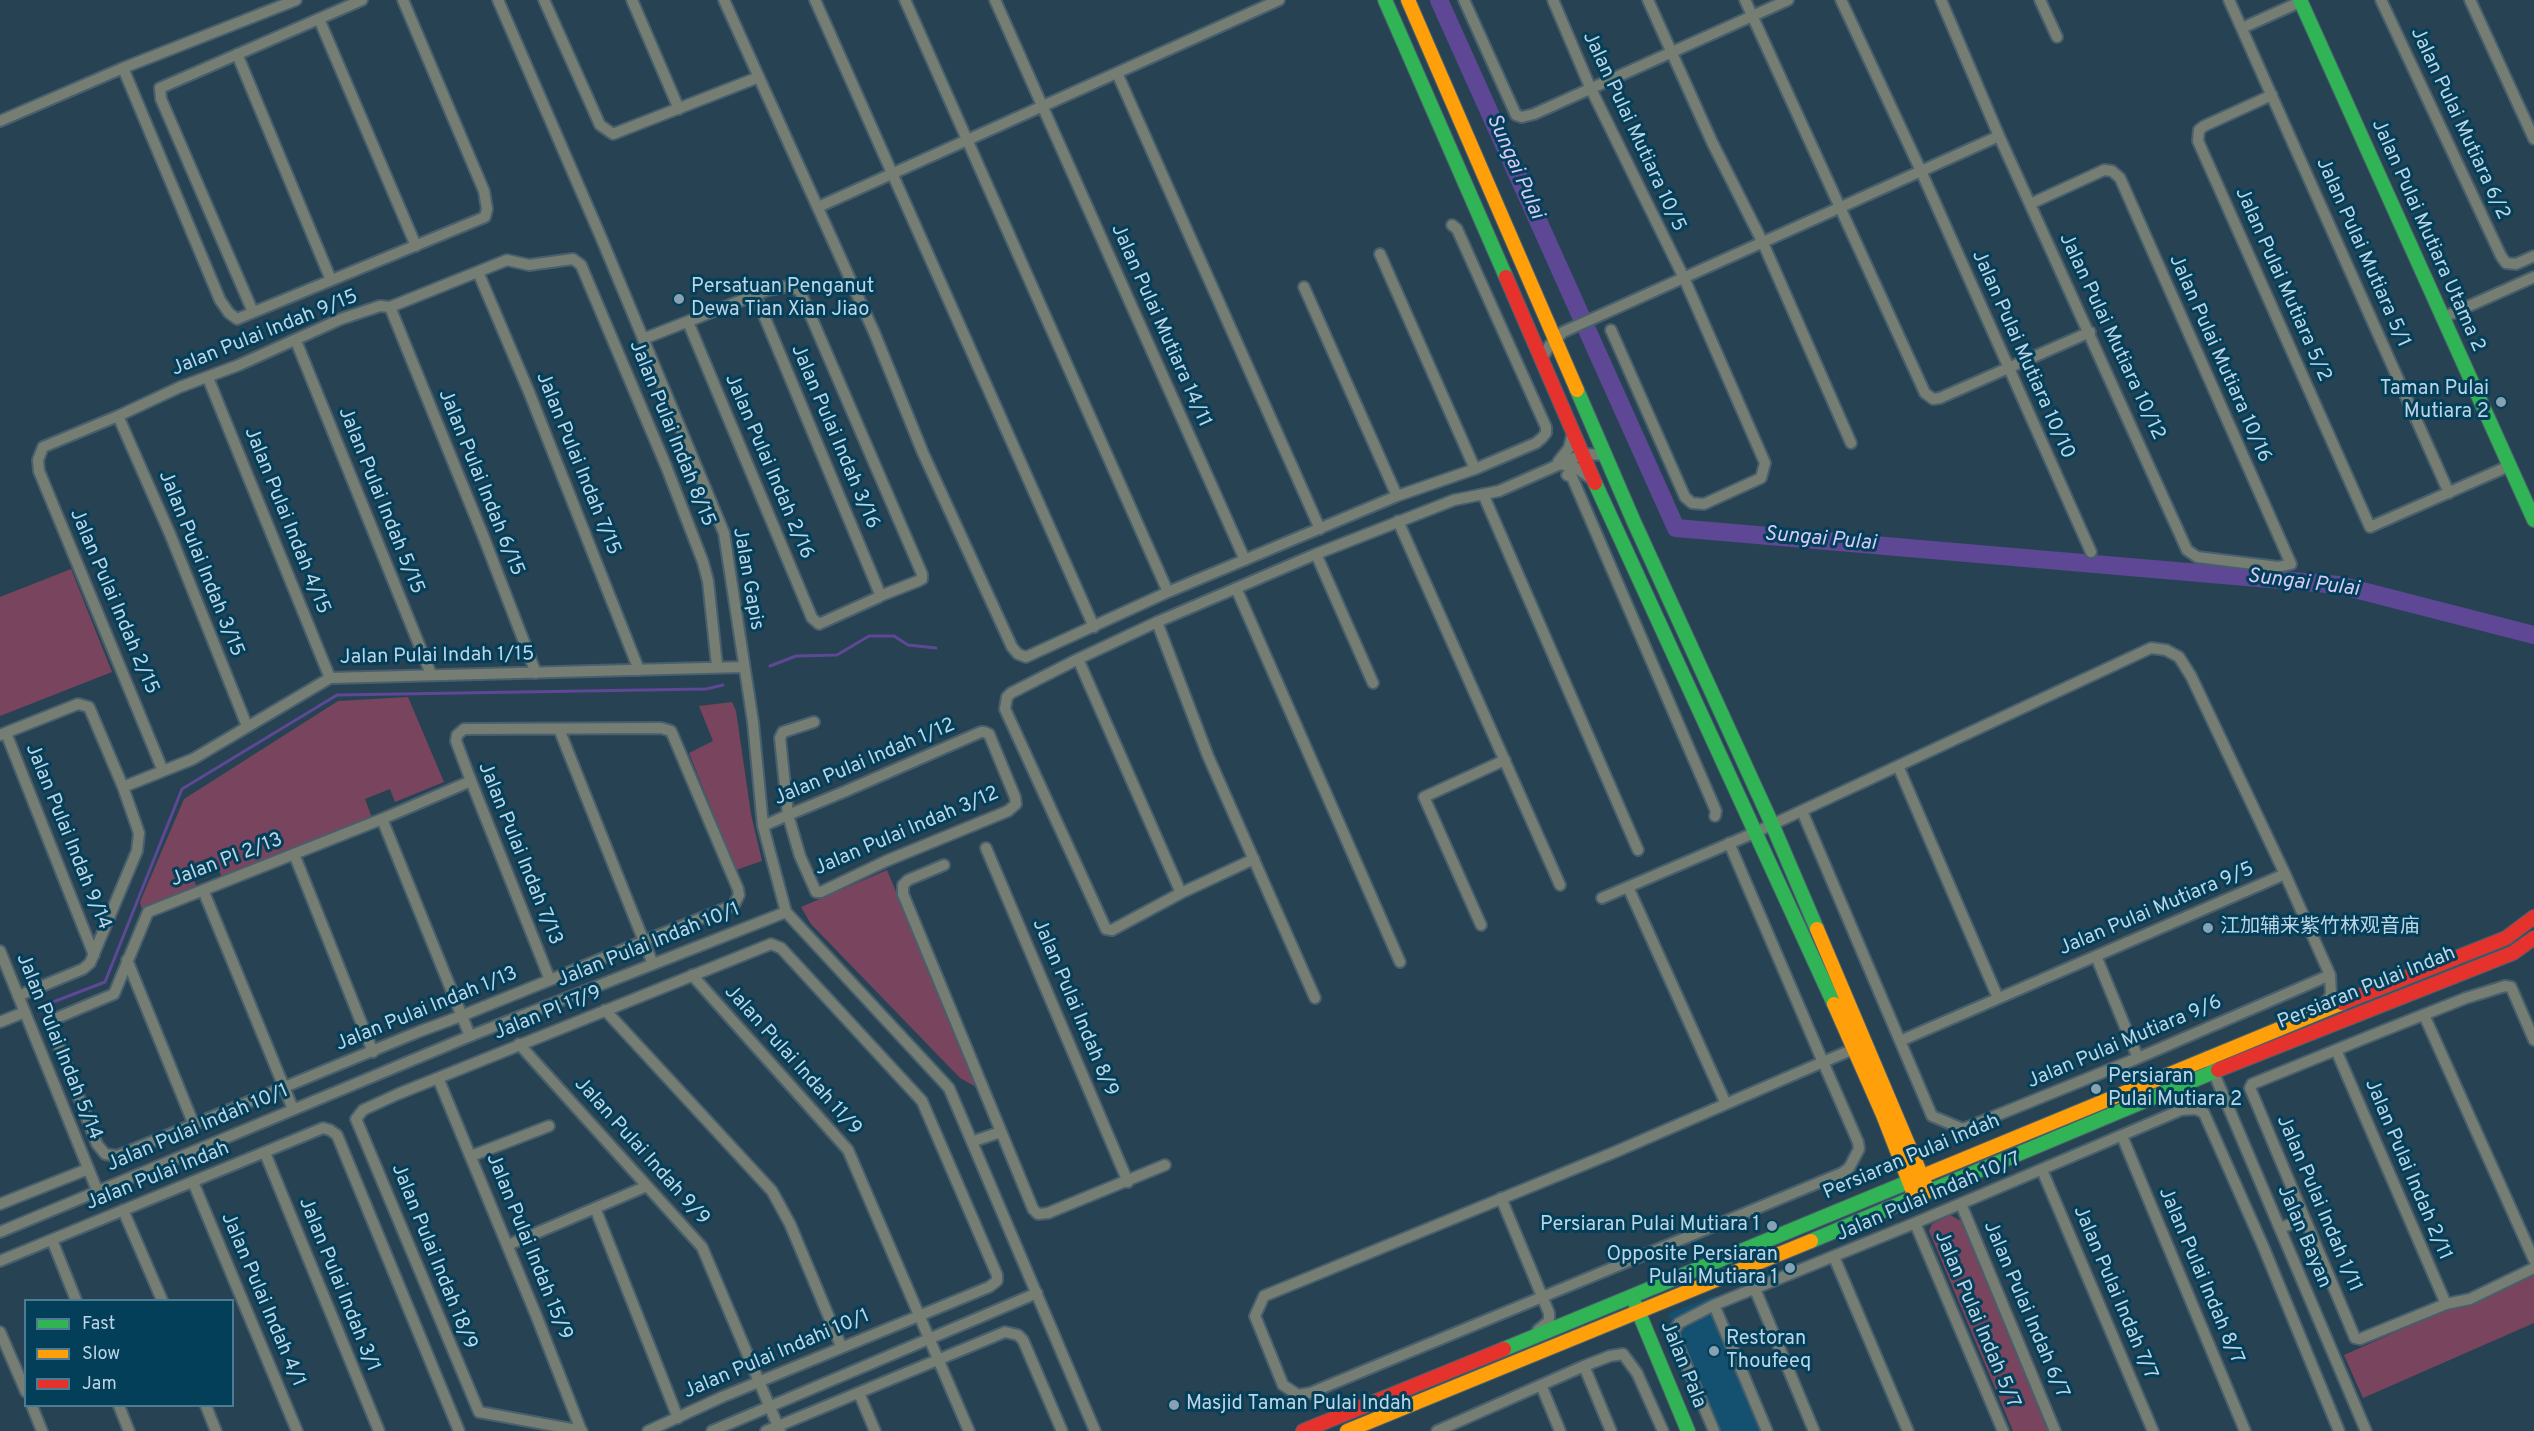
<!DOCTYPE html>
<html>
<head>
<meta charset="utf-8">
<style>
	body { margin:0 }
	#map { position:relative; width:2534px; height:1431px; overflow:hidden; background:#274353; font-family:Overpass,sans-serif }
	canvas { display:block }
	.legend { position:absolute; left:24px; top:1299px; width:210px; height:108px; box-sizing:border-box; background:#043f5a; border:2px solid #4e7b92; margin:0; padding:8px 10px; list-style:none; font-size:18px; color:#bcd5e6 }
	.legend li { display:flex; align-items:center; gap:12px; height:30px }
	.legend b { width:30px; border:2px solid #4e7b92 }
</style>
</head>
<body>
<div id="map">
<canvas width="2534" height="1431"></canvas>
<ul class="legend">
<li><b style="height:8px;background:#30b455"></b>Fast</li>
<li><b style="height:8px;background:#ff9f0a"></b>Slow</li>
<li><b style="height:8px;background:#e5322d"></b>Jam</li>
</ul>
</div>
<script>
const c = document.querySelector('canvas').getContext('2d');
c.lineJoin = 'round';
function fillPath(path, color) { c.fillStyle = color; c.fill(path, 'evenodd'); }
const toPath = rows => new Path2D(rows.map(r => 'M' + r).join(''));
function stroke(path, color, width, dash) { c.strokeStyle = color; c.lineWidth = width; c.lineCap = dash ? 'butt' : 'round'; c.setLineDash(dash || []); c.stroke(path); }
function write(font, color, halo, rows, align = 'center') {
  c.font = font + ' Overpass,"Noto Sans SC",sans-serif'; c.lineWidth = 6; c.setLineDash([]); c.textBaseline = 'middle'; c.strokeStyle = halo; c.fillStyle = color; for (const [text, x, y, turn = 0] of rows) {
    c.save(); c.translate(x, y); c.rotate((+turn || 0) * Math.PI / 180); c.textAlign = isNaN(turn) ? turn : align; if (halo) c.strokeText(text, 0, 0); c.fillText(text, 0, 0); c.restore();
  }
}
fillPath(toPath([
	[1715,1295,1772,1431,1717,1431,1668,1314]
]), '#14506f');
fillPath(toPath([
	[71,569,112,672,0,716,0,597],
	[408,697,444,782,395,802,390,789,365,799,372,818,223,879,212,856,189,867,197,888,142,910,140,902,184,799,338,701],
	[732,702,736,711,751,814,762,861,736,870,689,753,713,741,699,706],
	[887,870,978,1088,960,1078,811,924,801,907],
	[1950,1215,1961,1221,2048,1431,2013,1431,1929,1231,1932,1224],
	[2534,1270,2534,1323,2363,1398,2344,1355]
]), '#79445d');
stroke(toPath([
	[770,666,796,656,837,655,869,636,894,636,908,645,936,648],
	[40,1007,105,982,182,789,337,695,706,689,723,685]
]), '#5e4795', 3);
stroke(toPath([
	[1439,0,1676,528,2339,585,2534,635]
]), '#5e4795', 18);
const street = toPath([
	[498,0,600,235,724,533,753,722,763,826,786,912,949,1088,1095,1431],
	[544,0,600,125,613,134,759,77],
	[632,0,679,109],
	[724,0,874,332,923,453,1012,647,1018,654,1026,657,1168,592,1397,496,1475,469,1536,443,1542,438,1546,433,1546,427,1457,229,1452,225],
	[815,0,1094,627],
	[905,0,1168,592],
	[995,0,1245,560],
	[1464,0,1516,115,1522,117,1534,114,1788,0],
	[1553,0,1590,87,1684,278,1765,463,1761,478,1704,504,1692,503,1685,497,1611,330],
	[1648,0,1712,142,1763,243,1851,443],
	[1745,0,1925,393,1933,399,1940,398,2090,332],
	[1841,0,1921,171,2091,552],
	[1941,0,1999,136,2187,550,2197,557,2278,567,2291,564,2120,178,2112,171,2104,170,2030,204],
	[2040,0,2057,37],
	[2229,0,2449,493],
	[2381,0,2501,256,2506,263,2516,264,2534,256],
	[2470,0,2534,139],
	[319,19,416,246],
	[2242,28,2300,2],
	[237,54,331,280],
	[123,68,220,300,229,313,237,319,485,217,487,209,484,191,403,0],
	[1117,73,1320,529],
	[2272,95,2204,126,2199,130,2198,141,2370,527,2509,466],
	[0,121,123,68,296,0],
	[818,207,1279,0],
	[1380,254,1475,469],
	[478,272,529,392,639,670],
	[1304,287,1397,496],
	[390,307,484,538,536,673],
	[253,312,161,99,160,88,362,0],
	[2442,318,2534,277],
	[688,322,812,618,819,624,879,597,880,594,755,294],
	[643,339,768,290,789,286,800,291,922,574,922,579,918,581,880,596],
	[296,341,431,674],
	[1542,359,1549,346,1563,332,1999,136],
	[208,378,330,678],
	[118,416,170,534,247,726],
	[1558,462,1569,448,1573,432],
	[1559,464,1575,467,1593,480],
	[1567,475,1572,477,1716,811,1715,816],
	[1483,494,1638,850],
	[1398,521,1560,885],
	[1316,554,1373,683],
	[1236,588,1400,962],
	[1157,622,1208,756,1315,998],
	[1078,659,1181,893],
	[559,729,653,964],
	[6,733,94,955],
	[0,735,78,704,89,707,123,787,139,833,137,851,90,963,83,969,18,996],
	[1898,766,1998,998],
	[163,771,39,471,38,460,43,447,118,416,180,387,239,365,341,319,380,306,390,307,507,260,529,265,573,259,581,265,666,466,703,562,708,581,717,666],
	[471,781,382,819,148,912,114,994,52,1020,52,1028,97,1144,105,1154,117,1156,418,1032,461,1016,550,980,644,941,734,905,739,895,738,889,671,731,661,728,464,729,457,735,456,741,471,781,550,980],
	[123,787,193,759,330,678,743,667],
	[1802,811,1932,1116,1963,1129,2138,1058,2330,975],
	[382,819,470,1036],
	[763,826,788,815,846,791,855,787,981,732,984,732,989,734,1015,797,1016,804,1008,811,886,861,821,892,816,892,800,856,788,815,780,738,783,732,814,722],
	[1729,843,1823,1062,1858,1142,1859,1149,1849,1168,1842,1173,1310,1393,1298,1395,1283,1385,1255,1316,1264,1296,1615,1152,1823,1062,1854,1049],
	[986,848,1128,1182],
	[294,854,373,1052],
	[1254,859,1181,893,1112,930,1106,929,1005,709,1007,697,1011,693,1078,659,1157,622,1316,554,1454,500,1499,491,1583,454,1604,455],
	[944,865,908,880,903,885,903,894,1033,1209,1038,1214,1048,1213,1165,1165],
	[1628,887,1726,1104],
	[203,890,293,1109],
	[1602,898,1754,833,2151,648,2166,650,2179,657,2191,676,2285,874,2330,975,2331,995,2320,1010],
	[1481,925,1424,797,1505,760],
	[0,951,97,1190],
	[2096,956,2138,1058],
	[127,960,194,1125],
	[692,975,848,1150,969,1431],
	[605,1010,772,1191,790,1224,841,1346],
	[2424,1015,2534,1260],
	[0,1022,25,1012],
	[2534,1040,2511,987,2505,986,2466,998,2380,1032,2252,1084,2250,1088,2355,1338,2360,1339,2446,1304,2470,1299,2534,1268],
	[1900,1041,2285,874],
	[519,1044,702,1247,780,1431],
	[2336,1050,2446,1304],
	[2207,1057,2366,1431],
	[438,1078,536,1315,581,1430],
	[2122,1136,2245,1431],
	[974,1141,1001,1132],
	[265,1153,379,1431],
	[471,1156,549,1126],
	[2042,1170,2153,1431],
	[193,1182,297,1431],
	[1501,1198,1549,1313,1549,1321,1538,1330],
	[0,1204,88,1169],
	[1961,1204,2055,1431],
	[595,1208,678,1418],
	[123,1210,162,1300],
	[1915,1223,2003,1431],
	[2280,1228,2304,1219],
	[0,1232,470,1036,786,912],
	[52,1240,76,1300],
	[508,1245,647,1186],
	[1834,1257,1908,1431],
	[0,1261,323,1128,330,1130,337,1135,459,1431],
	[1755,1289,1814,1431],
	[1714,1305,1767,1431],
	[0,1332,26,1392],
	[1584,1366,1611,1431],
	[1541,1385,1560,1431],
	[859,1393,875,1431],
	[32,1406,42,1431],
	[119,1406,129,1431],
	[206,1406,216,1431],
	[582,1431,479,1412,356,1119,363,1110,398,1094,771,944,781,948,922,1101,997,1275,997,1281,989,1287,722,1397,648,1431],
	[712,1431,1037,1293],
	[766,1431,1005,1332,1018,1335,1023,1340,1062,1431],
	[1437,1431,1584,1366,1610,1356,1623,1354,1637,1373,1663,1431],
	[1714,1431,1673,1333,1679,1323,1714,1305,1915,1223,2160,1119,2181,1110,2196,1109,2204,1113,2263,1246,2339,1431]
]);
const fast = toPath([
	[1385,0,1506,277],
	[2300,0,2534,520],
	[1577,390,1634,522,1772,824,1817,929],
	[1595,483,1834,1004],
	[1811,1241,2218,1070],
	[1636,1306,1688,1431],
	[1504,1349,1930,1173]
]);
const slow = toPath([
	[1408,0,1577,390],
	[1817,929,1928,1191],
	[1834,1004,1883,1115,1915,1197],
	[1930,1173,2342,1003],
	[1347,1431,1811,1241]
]);
const jam = toPath([
	[1506,277,1595,483],
	[2342,1003,2506,938,2534,917],
	[2218,1070,2513,953,2534,938],
	[1303,1431,1504,1349]
]);
stroke(street, '#485f6d', 14);
stroke(fast, '#485f6d', 16);
stroke(slow, '#485f6d', 16);
stroke(jam, '#485f6d', 16);
stroke(street, '#767d72', 10);
stroke(fast, '#30b455', 14);
stroke(slow, '#ff9f0a', 14);
stroke(jam, '#e5322d', 14);
for (const [x, y, r, color] of [
	[679,299,6,"#88a2b3"],
	[2501,402,6,"#88a2b3"],
	[2208,928,6,"#88a2b3"],
	[2096,1089,6,"#88a2b3"],
	[1772,1226,6,"#88a2b3"],
	[1790,1268,6,"#88a2b3"],
	[1714,1351,6,"#88a2b3"],
	[1174,1405,6,"#88a2b3"]
]) { const dot = new Path2D(); dot.arc(x, y, r, 0, 2 * Math.PI); c.fillStyle = color; c.fill(dot); stroke(dot, '#043f5a', 2); }
write('20px', '#bcd5e6', '#043f5a', [
	["Jalan Pulai Mutiara 6/2",2459,124,65],
	["Jalan Pulai Mutiara 10/5",1633,132,65],
	["Jalan Pulai Mutiara Utama 2",2427,236,66],
	["Jalan Pulai Mutiara 5/1",2362,253,66],
	["Jalan Pulai Mutiara 5/2",2282,285,66],
	["Jalan Pulai Mutiara 14/11",1160,326,66],
	["Jalan Pulai Indah 9/15",265,334,-22],
	["Jalan Pulai Mutiara 10/12",2111,337,65],
	["Jalan Pulai Mutiara 10/10",2022,355,66],
	["Jalan Pulai Mutiara 10/16",2219,359,66],
	["Jalan Pulai Indah 8/15",671,434,68],
	["Jalan Pulai Indah 3/16",834,437,67],
	["Jalan Pulai Indah 7/15",577,464,68],
	["Jalan Pulai Indah 2/16",768,467,67],
	["Jalan Pulai Indah 6/15",480,483,68],
	["Jalan Pulai Indah 5/15",380,501,68],
	["Jalan Pulai Indah 4/15",286,521,68],
	["Jalan Pulai Indah 3/15",200,564,68],
	["Jalan Gapis",747,579,80],
	["Jalan Pulai Indah 2/15",113,602,67],
	["Jalan Pulai Indah 1/15",437,657,-1],
	["Jalan Pulai Indah 1/12",865,763,-23],
	["Jalan Pulai Indah 3/12",907,832,-23],
	["Jalan Pulai Indah 9/14",67,837,68],
	["Jalan Pulai Indah 7/13",519,854,68],
	["Jalan PI 2/13",227,861,-21],
	["Jalan Pulai Mutiara 9/5",2157,910,-23],
	["Jalan Pulai Indah 10/1",649,946,-22],
	["Persiaran Pulai Indah",2367,989,-22],
	["Jalan Pulai Indah 8/9",1074,1008,67],
	["Jalan Pulai Indah 1/13",427,1010,-22],
	["Jalan PI 17/9",548,1014,-22],
	["Jalan Pulai Mutiara 9/6",2125,1043,-23],
	["Jalan Pulai Indah 5/14",58,1047,68],
	["Jalan Pulai Indah 11/9",792,1061,48],
	["Jalan Pulai Indah 10/1",198,1129,-23],
	["Jalan Pulai Indah 9/9",641,1152,48],
	["Persiaran Pulai Indah",1912,1158,-23],
	["Jalan Pulai Indah 2/11",2407,1170,67],
	["Jalan Pulai Indah",158,1177,-22],
	["Jalan Pulai Indah 10/7",1929,1198,-23],
	["Jalan Pulai Indah 1/11",2318,1204,67],
	["Jalan Bayan",2303,1237,67],
	["Jalan Pulai Indah 15/9",528,1247,68],
	["Jalan Pulai Indah 18/9",433,1257,68],
	["Jalan Pulai Indah 8/7",2200,1276,67],
	["Jalan Pulai Indah 3/1",338,1285,68],
	["Jalan Pulai Indah 7/7",2114,1293,67],
	["Jalan Pulai Indah 4/1",262,1300,67],
	["Jalan Pulai Indah 6/7",2025,1310,67],
	["Jalan Pulai Indah 5/7",1976,1320,67],
	["Jalan Pulai Indahi 10/1",777,1355,-23],
	["Jalan Pala",1682,1365,68]
]);
write('20px', '#bcd5e6', '#043f5a', [
	["Persatuan Penganut",691,288],
	["Dewa Tian Xian Jiao",691,311],
	["Taman Pulai",2489,390,"right"],
	["Mutiara 2",2489,413,"right"],
	["江加辅来紫竹林观音庙",2220,928],
	["Persiaran",2108,1078],
	["Pulai Mutiara 2",2108,1101],
	["Persiaran Pulai Mutiara 1",1760,1226,"right"],
	["Opposite Persiaran",1778,1256,"right"],
	["Pulai Mutiara 1",1778,1279,"right"],
	["Restoran",1726,1340],
	["Thoufeeq",1726,1363],
	["Masjid Taman Pulai Indah",1186,1405]
], 'left');
write('italic 21px', '#d5caf8', '#043f5a', [
	["Sungai Pulai",1514,167,66],
	["Sungai Pulai",1820,540,5],
	["Sungai Pulai",2303,584,7]
]);
</script>
</body>
</html>
